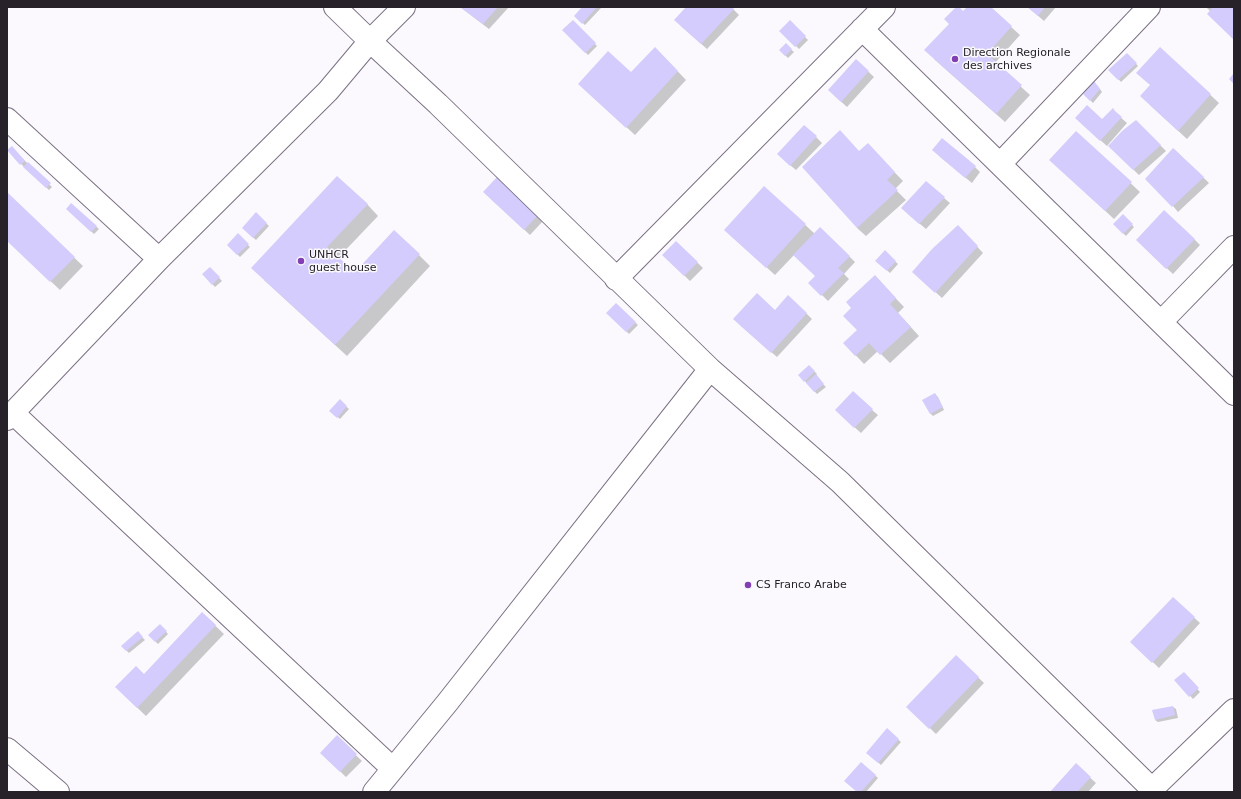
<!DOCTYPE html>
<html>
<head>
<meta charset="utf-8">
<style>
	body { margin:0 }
	#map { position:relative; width:1241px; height:799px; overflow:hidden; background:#fbf9fd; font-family:"DejaVu Sans",sans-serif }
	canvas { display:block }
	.frame { position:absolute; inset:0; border:8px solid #27222a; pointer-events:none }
</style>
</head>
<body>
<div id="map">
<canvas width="1241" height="799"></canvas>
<div class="frame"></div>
</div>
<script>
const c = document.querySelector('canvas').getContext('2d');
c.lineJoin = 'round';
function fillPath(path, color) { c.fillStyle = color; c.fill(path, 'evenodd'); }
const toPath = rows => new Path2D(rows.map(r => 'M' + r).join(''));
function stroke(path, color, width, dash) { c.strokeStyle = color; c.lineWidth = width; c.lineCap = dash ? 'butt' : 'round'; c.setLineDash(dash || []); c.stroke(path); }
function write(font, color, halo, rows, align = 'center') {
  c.font = font + ' "DejaVu Sans",sans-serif'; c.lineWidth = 3; c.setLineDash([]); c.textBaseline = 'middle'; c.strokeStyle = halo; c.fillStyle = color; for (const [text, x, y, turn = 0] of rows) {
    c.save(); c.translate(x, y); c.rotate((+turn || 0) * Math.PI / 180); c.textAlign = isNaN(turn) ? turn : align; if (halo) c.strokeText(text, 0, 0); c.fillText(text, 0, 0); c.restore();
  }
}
fillPath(toPath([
	[460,7,509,7,489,29],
	[583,7,602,7,585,25,575,16],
	[687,7,731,7,739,15,707,49,681,26],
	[957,7,963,13,968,7,989,7,1020,35,995,63,1030,95,1005,122,934,59],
	[1028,7,1056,7,1044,21],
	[1206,7,1234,7,1234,39,1211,12],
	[573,21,597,46,588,55,564,30],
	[790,22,808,40,799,49,781,31],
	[786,45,794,52,788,58,783,53],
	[1160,48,1219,103,1187,139,1150,105,1151,85],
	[1127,54,1138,66,1121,82,1110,70],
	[664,57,686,80,635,135,588,92,631,74],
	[856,60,874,77,847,107,835,96],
	[1097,85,1102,92,1093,103,1084,94],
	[1119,116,1127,123,1107,146,1082,124],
	[1136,121,1166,151,1139,175,1109,146],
	[1076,132,1140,192,1114,219,1059,168],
	[816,137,822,143,796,170,784,160],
	[12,147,28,164,52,187,49,190,24,167,8,150],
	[1174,149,1209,183,1178,212,1173,206],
	[859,152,876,153,903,181,895,189,906,200,866,236,857,228],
	[939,156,975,167,980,172,972,183],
	[764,187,815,234,820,228,855,262,844,274,849,279,828,301,810,283,816,276,794,255,775,275,734,238],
	[7,194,83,266,60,290,7,240],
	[490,198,537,216,543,221,530,235],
	[944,198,950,203,926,229,908,214],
	[367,204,378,216,338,258,355,274,419,255,430,266,347,356,264,280],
	[71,205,99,229,94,234,67,209],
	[256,214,269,226,256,240,243,228],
	[1123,216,1134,227,1126,236,1114,224],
	[958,226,983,253,942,298,919,277],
	[238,235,250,247,240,257,228,245],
	[1194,239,1200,245,1173,274,1143,246],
	[676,242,703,268,690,281,663,255],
	[885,252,898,264,890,273,877,261],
	[210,268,222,281,215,287,203,274],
	[883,285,904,307,898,313,919,336,890,363,878,351,864,364,844,343,858,330],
	[616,304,638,325,629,334,608,313],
	[775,311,806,313,812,319,777,357,740,325],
	[809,366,817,374,815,376,826,387,817,394,799,375],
	[935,394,938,397,944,410,933,416,930,413],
	[340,401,349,409,340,419,331,411],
	[872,410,878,415,861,433,842,416],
	[1173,598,1200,623,1159,668,1132,642],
	[202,613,224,634,146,716,125,696],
	[160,625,168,634,158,644,149,635],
	[140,635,145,640,129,653,122,646],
	[956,656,984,683,936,734,908,707],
	[1184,674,1200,692,1193,699,1176,680],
	[1173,707,1176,709,1178,718,1158,722,1155,720],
	[887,730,901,742,881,765,870,755],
	[337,737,362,761,346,777,321,753],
	[861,763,878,778,866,792,858,792],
	[1076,765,1096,783,1088,792,1052,792]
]), '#0003');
fillPath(toPath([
	[460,7,498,7,483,24],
	[582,7,597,7,582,24,574,16],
	[686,7,732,7,734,9,701,44,674,20],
	[956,7,959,7,963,11,967,7,991,7,1012,26,987,54,1022,85,996,114,924,50,949,24,944,19],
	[1027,7,1045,7,1038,16],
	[1213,7,1234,7,1234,40,1207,14],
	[573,20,596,43,585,53,562,30],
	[790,20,806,36,795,47,779,31],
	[786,43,792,49,785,56,779,50],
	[655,47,678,71,626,128,578,84,608,51,631,72],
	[1160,47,1211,94,1178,131,1140,96,1150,85,1136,73],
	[1127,53,1137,63,1118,80,1108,70],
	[856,59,869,71,841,102,828,90],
	[1234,73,1234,84,1229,79],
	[1094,81,1100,89,1090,101,1083,94],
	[1087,105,1102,119,1113,108,1115,111,1122,117,1100,141,1075,118],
	[1136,120,1161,145,1133,170,1108,146,1122,131],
	[804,125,817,136,790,166,777,154],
	[840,130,859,151,868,143,895,172,887,180,898,190,857,228,802,167],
	[1076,131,1132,182,1105,211,1049,160],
	[942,138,976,166,965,178,932,150],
	[12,146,25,161,20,165,7,150],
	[1173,148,1204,177,1172,207,1145,179],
	[28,162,51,183,46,188,23,167],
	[337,176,368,204,327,247,355,272,394,230,420,254,335,345,251,268],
	[497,177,538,215,524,230,483,192],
	[926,181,945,197,919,224,901,208],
	[764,186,806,224,766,268,724,230],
	[7,192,75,257,50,282,7,241],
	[71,203,97,226,91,232,66,209],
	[1164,210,1195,239,1166,269,1136,240],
	[256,212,267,223,253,238,242,228],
	[1123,214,1133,224,1123,234,1113,224],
	[958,225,978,246,935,293,912,272,932,249],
	[820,227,850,256,838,268,844,273,821,296,808,283,815,276,793,255],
	[238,233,249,244,237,255,227,245],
	[676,241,698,262,684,276,662,255],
	[885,250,896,261,887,271,875,261],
	[210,267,220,277,212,285,202,274],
	[875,275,896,298,890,304,911,327,880,355,869,343,855,356,843,343,857,330,843,316,851,308,846,302],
	[757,293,775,310,788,295,807,313,771,353,733,319],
	[616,303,636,322,626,332,606,313],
	[809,365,815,371,804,382,798,375],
	[816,374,824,384,814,392,806,383],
	[853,391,873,409,854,428,835,410],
	[935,393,943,407,930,414,922,400],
	[340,399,347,406,337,418,329,411],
	[1173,597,1195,617,1152,663,1130,642],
	[202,612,216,625,137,708,115,687,136,666,144,674],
	[160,624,167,631,155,642,148,635],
	[138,631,143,637,126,651,121,646],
	[956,655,979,677,929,729,906,707],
	[1184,672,1199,688,1189,697,1174,680],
	[1173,706,1175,715,1155,720,1152,710],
	[887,728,899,739,878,763,866,753],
	[337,735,357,754,340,772,320,753],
	[861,762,876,775,861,792,857,792,844,781],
	[1076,763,1091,777,1077,792,1050,792]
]), '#d3ccfc');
const minor = toPath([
	[404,7,370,41,438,104,710,369,840,482,1155,792],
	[862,29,1234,394],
	[7,119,159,259],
	[1000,164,1149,7],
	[616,279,884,7],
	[1161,322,1234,247],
	[13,413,393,769],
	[7,419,159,259,328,91,370,41,335,7],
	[7,749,58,792],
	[374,792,447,703,710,369],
	[1149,792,1234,710]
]);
stroke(minor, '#7b7083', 24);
stroke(minor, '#fff', 22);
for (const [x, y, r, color] of [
	[955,59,4,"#823fb3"],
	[301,261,4,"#823fb3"],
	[748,585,4,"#823fb3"]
]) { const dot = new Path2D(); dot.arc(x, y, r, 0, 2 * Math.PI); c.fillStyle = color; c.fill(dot); stroke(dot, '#fbf9fd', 1.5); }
write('11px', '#27222a', '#fbf9fd', [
	["Direction Regionale",963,53],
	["des archives",963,66],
	["UNHCR",309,255],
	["guest house",309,268],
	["CS Franco Arabe",756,585]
], 'left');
</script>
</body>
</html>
